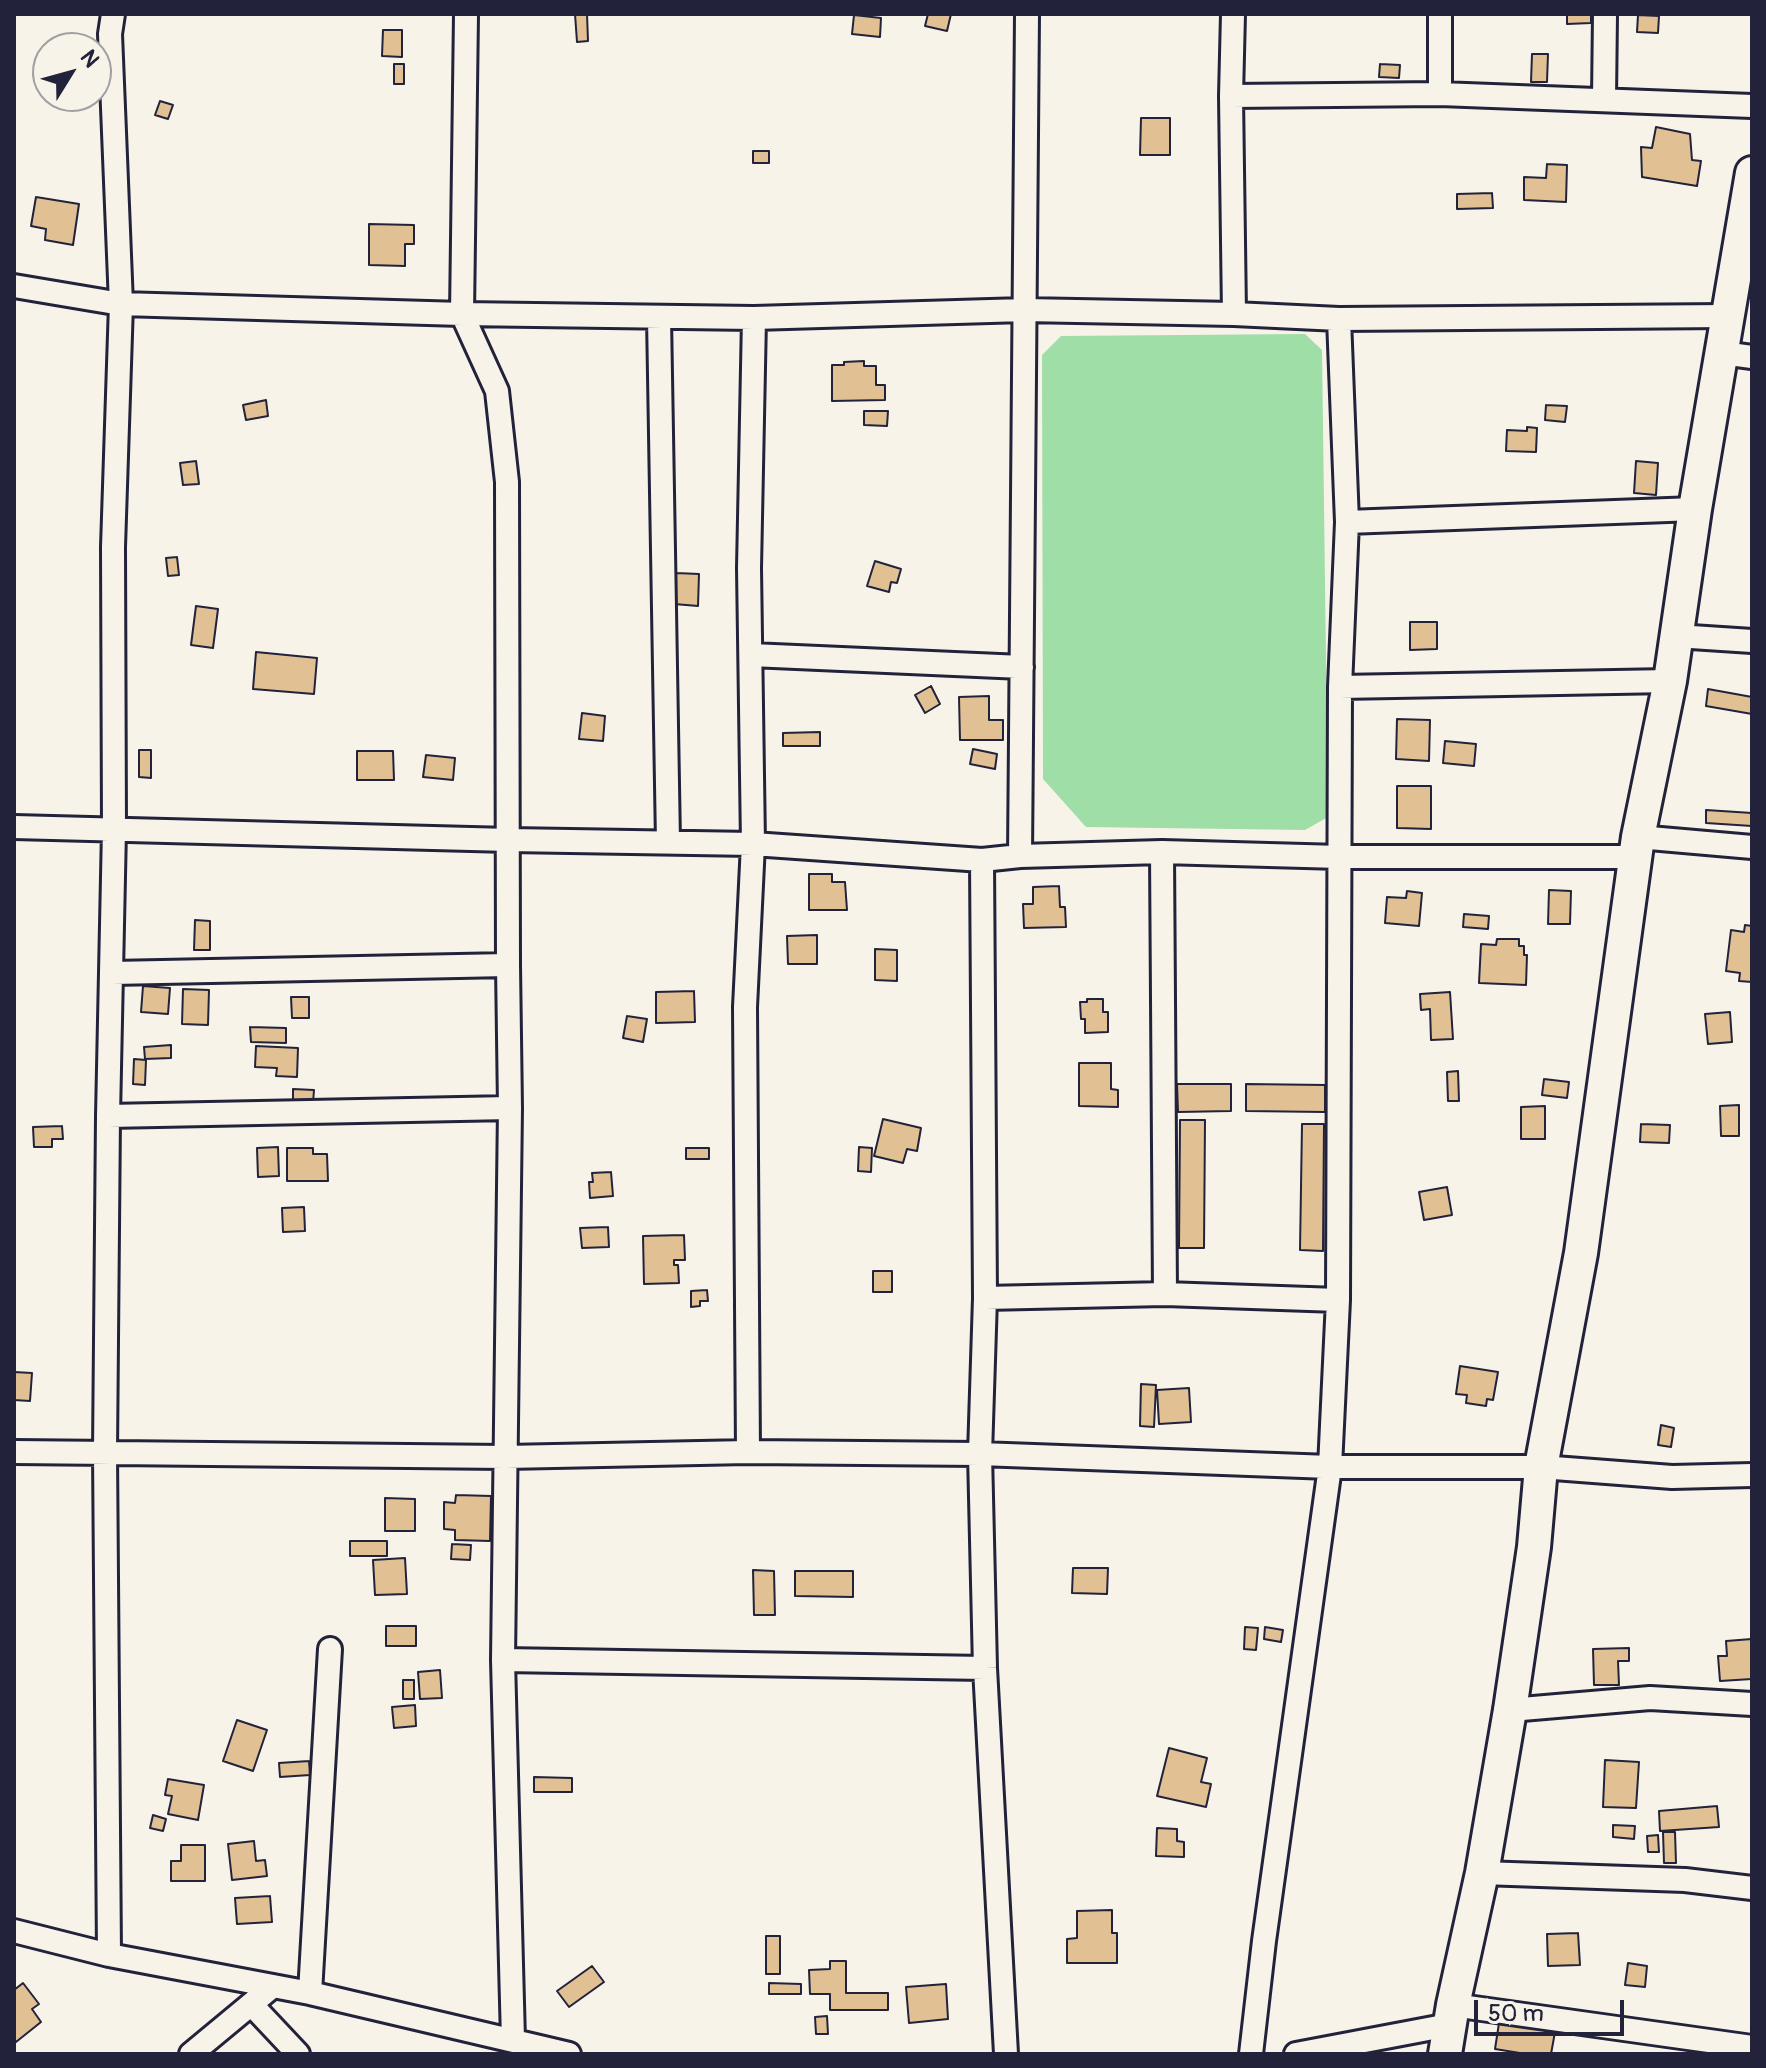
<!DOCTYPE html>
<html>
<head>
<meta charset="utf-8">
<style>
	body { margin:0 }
	#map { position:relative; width:1766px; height:2068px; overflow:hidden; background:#f7f3e8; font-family:Pangolin,sans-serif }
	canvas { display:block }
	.frame { position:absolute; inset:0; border:16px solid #22223b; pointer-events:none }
	.north { position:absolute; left:32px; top:32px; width:80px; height:80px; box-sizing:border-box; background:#f7f3e8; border:2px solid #a29fa3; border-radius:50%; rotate:53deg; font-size:22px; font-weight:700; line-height:32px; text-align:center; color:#22223b }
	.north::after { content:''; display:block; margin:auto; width:28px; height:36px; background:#22223b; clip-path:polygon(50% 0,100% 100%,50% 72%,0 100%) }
	.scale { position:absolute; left:1474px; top:2000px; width:150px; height:36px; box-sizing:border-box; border:4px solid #22223b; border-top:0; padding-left:10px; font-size:24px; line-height:28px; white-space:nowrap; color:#22223b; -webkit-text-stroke:6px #f7f3e8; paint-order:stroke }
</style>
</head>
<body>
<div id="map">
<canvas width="1766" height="2068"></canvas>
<div class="frame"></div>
<div class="north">N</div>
<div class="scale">50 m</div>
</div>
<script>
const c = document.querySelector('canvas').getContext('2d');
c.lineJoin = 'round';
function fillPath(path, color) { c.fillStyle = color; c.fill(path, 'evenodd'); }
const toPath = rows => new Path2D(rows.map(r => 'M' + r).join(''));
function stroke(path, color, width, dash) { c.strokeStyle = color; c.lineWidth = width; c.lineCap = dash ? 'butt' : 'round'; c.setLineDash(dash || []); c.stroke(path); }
fillPath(toPath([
	[1305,334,1322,350,1328,817,1305,830,1086,827,1043,779,1042,355,1061,336]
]), '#9fdea6');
const building = toPath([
	[575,14,587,14,588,41,577,42,575,14],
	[928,14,951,14,947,31,925,26,928,14],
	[1567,14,1591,14,1591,23,1567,24,1567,14],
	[854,15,881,18,880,37,852,34,854,15],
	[1638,15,1659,16,1658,33,1637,32,1638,15],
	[383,30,402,30,402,57,382,56,383,30],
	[1532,54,1548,54,1547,82,1531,82,1532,54],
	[394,64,404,64,404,84,394,84,394,64],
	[1380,64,1400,65,1399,78,1379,77,1380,64],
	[160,101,173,105,168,119,155,115,160,101],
	[1141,118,1170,118,1170,155,1140,155,1141,118],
	[1656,127,1690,134,1692,160,1701,161,1697,186,1642,177,1641,147,1652,148,1656,127],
	[753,151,769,151,769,163,753,163,753,151],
	[1547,164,1567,165,1566,202,1524,200,1524,177,1546,178,1547,164],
	[1492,193,1493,208,1457,209,1457,194,1492,193],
	[36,197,79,204,73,245,45,240,46,229,31,226,36,197],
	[369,224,414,225,414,244,405,244,405,266,369,265,369,224],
	[864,361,864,366,876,366,876,385,885,385,885,400,832,401,832,365,844,365,844,362,864,361],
	[266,400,268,416,246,420,243,405,266,400],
	[1546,405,1567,406,1565,422,1545,420,1546,405],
	[864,411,888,411,887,426,864,425,864,411],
	[1527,427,1537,428,1536,452,1506,451,1507,430,1527,431,1527,427],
	[196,461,199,484,183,485,180,463,196,461],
	[1636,461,1658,463,1656,495,1634,493,1636,461],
	[177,557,179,575,168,576,166,558,177,557],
	[875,561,901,569,897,583,891,582,889,592,867,586,875,561],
	[676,573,699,574,698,606,674,604,676,573],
	[196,606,218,609,213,648,191,645,196,606],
	[1410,622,1437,622,1437,649,1410,650,1410,622],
	[256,652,317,658,314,694,253,689,256,652],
	[931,686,940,704,925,713,915,695,931,686],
	[1708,689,1752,697,1752,714,1706,706,1708,689],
	[989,696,989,720,1003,720,1003,740,960,740,959,697,989,696],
	[582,713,605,716,603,741,579,739,582,713],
	[1397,719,1430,720,1429,761,1396,759,1397,719],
	[820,732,820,746,783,746,783,733,820,732],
	[1445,741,1476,744,1474,766,1443,763,1445,741],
	[973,749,997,754,995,769,970,764,973,749],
	[139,750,151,750,151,778,139,777,139,750],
	[357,751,393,751,394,780,357,780,357,751],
	[426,755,455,758,453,780,423,777,426,755],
	[1397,786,1431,786,1431,829,1397,828,1397,786],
	[1706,810,1752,813,1752,826,1706,823,1706,810],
	[809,874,832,874,832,882,845,882,847,910,809,910,809,874],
	[1059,886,1060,907,1065,907,1066,927,1024,928,1023,904,1033,904,1033,887,1059,886],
	[1549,890,1571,891,1570,924,1548,924,1549,890],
	[1407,891,1422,893,1419,926,1385,923,1387,897,1406,898,1407,891],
	[1464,914,1489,916,1488,929,1463,927,1464,914],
	[195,920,210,921,210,950,194,950,195,920],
	[1745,925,1752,926,1752,982,1739,981,1740,973,1726,971,1731,930,1744,932,1745,925],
	[817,935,817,964,788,964,787,936,817,935],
	[1497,939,1519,939,1519,946,1524,946,1524,955,1527,955,1526,985,1479,983,1481,944,1496,945,1497,939],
	[875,949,897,950,897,981,875,980,875,949],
	[143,986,170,988,168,1014,141,1012,143,986],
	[183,989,209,990,208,1025,182,1024,183,989],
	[694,991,695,1022,656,1023,656,992,694,991],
	[1450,992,1453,1039,1431,1040,1430,1009,1421,1010,1420,994,1450,992],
	[291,997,309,997,309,1018,292,1018,291,997],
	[1087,999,1103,999,1103,1012,1108,1012,1108,1032,1085,1033,1085,1019,1081,1019,1080,1002,1087,1002,1087,999],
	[1730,1012,1732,1042,1708,1044,1705,1014,1730,1012],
	[627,1016,647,1019,643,1042,623,1038,627,1016],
	[250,1027,286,1028,286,1043,251,1042,250,1027],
	[171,1045,171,1058,145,1059,144,1047,171,1045],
	[256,1046,298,1048,297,1077,276,1076,277,1068,255,1067,256,1046],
	[134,1059,146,1060,145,1085,133,1084,134,1059],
	[1079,1063,1111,1063,1111,1089,1118,1090,1118,1107,1079,1106,1079,1063],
	[1458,1071,1459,1101,1448,1101,1447,1072,1458,1071],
	[1544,1079,1569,1082,1567,1098,1542,1095,1544,1079],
	[1177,1084,1231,1084,1231,1111,1178,1112,1177,1084],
	[1246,1084,1325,1085,1325,1112,1246,1111,1246,1084],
	[293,1089,314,1090,313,1103,293,1102,293,1089],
	[1739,1105,1739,1136,1721,1136,1720,1106,1739,1105],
	[1545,1106,1545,1139,1521,1139,1521,1107,1545,1106],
	[883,1119,921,1128,917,1151,907,1149,903,1163,874,1156,883,1119],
	[1180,1120,1205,1120,1204,1248,1179,1248,1180,1120],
	[1302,1124,1324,1124,1323,1251,1300,1250,1302,1124],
	[1641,1124,1670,1125,1669,1143,1640,1142,1641,1124],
	[62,1126,63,1139,52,1139,52,1147,34,1147,33,1127,62,1126],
	[278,1147,279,1176,258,1177,257,1148,278,1147],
	[859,1147,872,1148,871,1172,858,1171,859,1147],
	[287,1148,313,1148,313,1154,327,1154,328,1181,287,1181,287,1148],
	[686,1148,709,1148,709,1159,686,1159,686,1148],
	[611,1172,613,1196,590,1198,589,1182,593,1182,592,1173,611,1172],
	[1447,1187,1452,1215,1424,1220,1419,1192,1447,1187],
	[304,1207,305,1231,283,1232,282,1208,304,1207],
	[608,1227,609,1247,582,1248,580,1228,608,1227],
	[684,1235,685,1260,674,1260,674,1265,678,1265,679,1283,644,1284,643,1236,684,1235],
	[873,1271,892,1271,892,1292,873,1292,873,1271],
	[707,1290,708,1301,700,1301,700,1306,691,1307,691,1291,707,1290],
	[1460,1366,1498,1372,1493,1400,1487,1399,1486,1406,1466,1403,1467,1395,1456,1394,1460,1366],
	[14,1372,32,1373,30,1401,14,1400,14,1372],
	[1141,1384,1156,1385,1154,1427,1140,1426,1141,1384],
	[1189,1388,1191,1422,1159,1424,1157,1390,1189,1388],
	[1661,1425,1674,1428,1671,1447,1658,1445,1661,1425],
	[456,1495,491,1496,490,1541,455,1540,455,1530,444,1529,444,1502,455,1503,456,1495],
	[385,1498,415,1499,415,1531,385,1531,385,1498],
	[350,1541,387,1541,387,1556,350,1556,350,1541],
	[452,1544,471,1545,470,1560,451,1559,452,1544],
	[405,1558,407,1594,375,1595,373,1560,405,1558],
	[1073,1568,1108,1568,1107,1594,1072,1593,1073,1568],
	[753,1570,774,1571,775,1615,754,1615,753,1570],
	[795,1571,853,1571,853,1597,795,1596,795,1571],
	[386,1626,416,1626,416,1646,386,1646,386,1626],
	[1245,1627,1258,1628,1256,1650,1244,1649,1245,1627],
	[1265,1627,1283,1630,1281,1642,1264,1639,1265,1627],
	[1752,1639,1752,1679,1720,1681,1718,1656,1727,1656,1726,1641,1752,1639],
	[1629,1648,1629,1661,1618,1661,1619,1685,1594,1685,1593,1649,1629,1648],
	[440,1670,442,1698,420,1699,418,1672,440,1670],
	[403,1680,414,1680,414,1699,403,1699,403,1680],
	[415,1705,416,1726,394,1728,392,1707,415,1705],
	[237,1720,267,1730,253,1771,223,1761,237,1720],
	[1169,1748,1207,1758,1201,1782,1211,1784,1206,1807,1157,1796,1169,1748],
	[1605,1760,1639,1762,1636,1808,1603,1807,1605,1760],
	[309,1761,310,1775,280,1777,279,1763,309,1761],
	[534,1777,572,1778,572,1792,534,1792,534,1777],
	[168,1779,204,1785,198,1820,168,1814,172,1796,165,1795,168,1779],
	[1717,1806,1719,1827,1660,1831,1659,1811,1717,1806],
	[153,1815,166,1819,163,1831,150,1828,153,1815],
	[1613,1825,1635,1826,1634,1839,1613,1837,1613,1825],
	[1157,1828,1177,1829,1177,1841,1184,1842,1184,1857,1156,1856,1157,1828],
	[1663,1832,1675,1832,1676,1863,1664,1863,1663,1832],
	[1658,1835,1659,1852,1648,1852,1647,1836,1658,1835],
	[254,1841,256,1861,265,1860,267,1876,232,1880,228,1844,254,1841],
	[181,1845,205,1845,205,1881,171,1881,171,1861,181,1861,181,1845],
	[270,1896,272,1922,237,1924,235,1898,270,1896],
	[1112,1910,1112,1933,1117,1933,1117,1963,1067,1963,1067,1939,1077,1938,1077,1911,1112,1910],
	[1578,1933,1580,1965,1548,1966,1547,1934,1578,1933],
	[766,1936,780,1936,780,1974,766,1974,766,1936],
	[830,1961,846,1961,846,1993,888,1993,888,2010,830,2010,830,1994,810,1994,809,1970,830,1969,830,1961],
	[1628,1963,1647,1966,1645,1987,1625,1985,1628,1963],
	[592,1966,604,1982,569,2007,557,1991,592,1966],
	[23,1983,39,2004,32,2009,41,2022,16,2042,14,2039,14,1990,23,1983],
	[769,1983,801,1984,801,1994,769,1994,769,1983],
	[946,1984,948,2019,909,2023,906,1987,946,1984],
	[827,2016,828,2034,816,2034,815,2017,827,2016],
	[1499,2023,1555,2032,1551,2054,1526,2054,1495,2049,1499,2023]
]);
fillPath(building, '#e1c194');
stroke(building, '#22223b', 2);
const street = toPath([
	[466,14,462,314,497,391,507,482,508,965,510,1108,503,1660,513,2040],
	[1233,14,1231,96,1234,314],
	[1440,94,1440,14],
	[1231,96,1440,94,1752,106],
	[1604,99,1605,14],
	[14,286,121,304,462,314,754,318,1024,310,1234,314,1339,319,1728,316],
	[659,317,668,842],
	[1722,353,1752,357],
	[1347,522,1695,509],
	[1676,636,1752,641],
	[751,655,1022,667],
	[1340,687,1670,681],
	[14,827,509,840,753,844,982,860,1020,856,1162,852,1340,857,1636,857],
	[1638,837,1752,847],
	[1162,852,1165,1294],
	[1020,856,1027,14],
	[982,860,985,1298,980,1454,985,1668,1006,2054],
	[112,973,508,965],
	[108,1116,510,1108],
	[985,1298,1165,1294,1338,1300],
	[14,1452,506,1457,748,1452,980,1454,1330,1467,1541,1467,1672,1477,1752,1475],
	[748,1452,745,1007,753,844,749,568,754,318],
	[503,1660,985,1668],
	[1510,1710,1650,1698,1752,1704],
	[1482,1873,1685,1880,1752,1888],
	[14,1931,109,1955,310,1993,569,2054],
	[109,1955,105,1452,108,1116,114,829,113,547,121,304,110,34,113,14],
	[310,1993,330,1649],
	[251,2004,298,2054],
	[1453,2005,1752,2047],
	[191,2054,273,1986],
	[1251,2054,1264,1941,1330,1467,1338,1300,1340,687,1347,522,1339,319],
	[1296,2054,1449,2025]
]);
const secondary = toPath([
	[1445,2054,1453,2005,1482,1873,1510,1710,1534,1547,1541,1467,1581,1253,1638,837,1670,681,1695,509,1752,173]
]);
stroke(street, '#22223b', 28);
stroke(secondary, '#22223b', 38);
stroke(street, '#f7f3e8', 22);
stroke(secondary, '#f7f3e8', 32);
</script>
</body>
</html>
